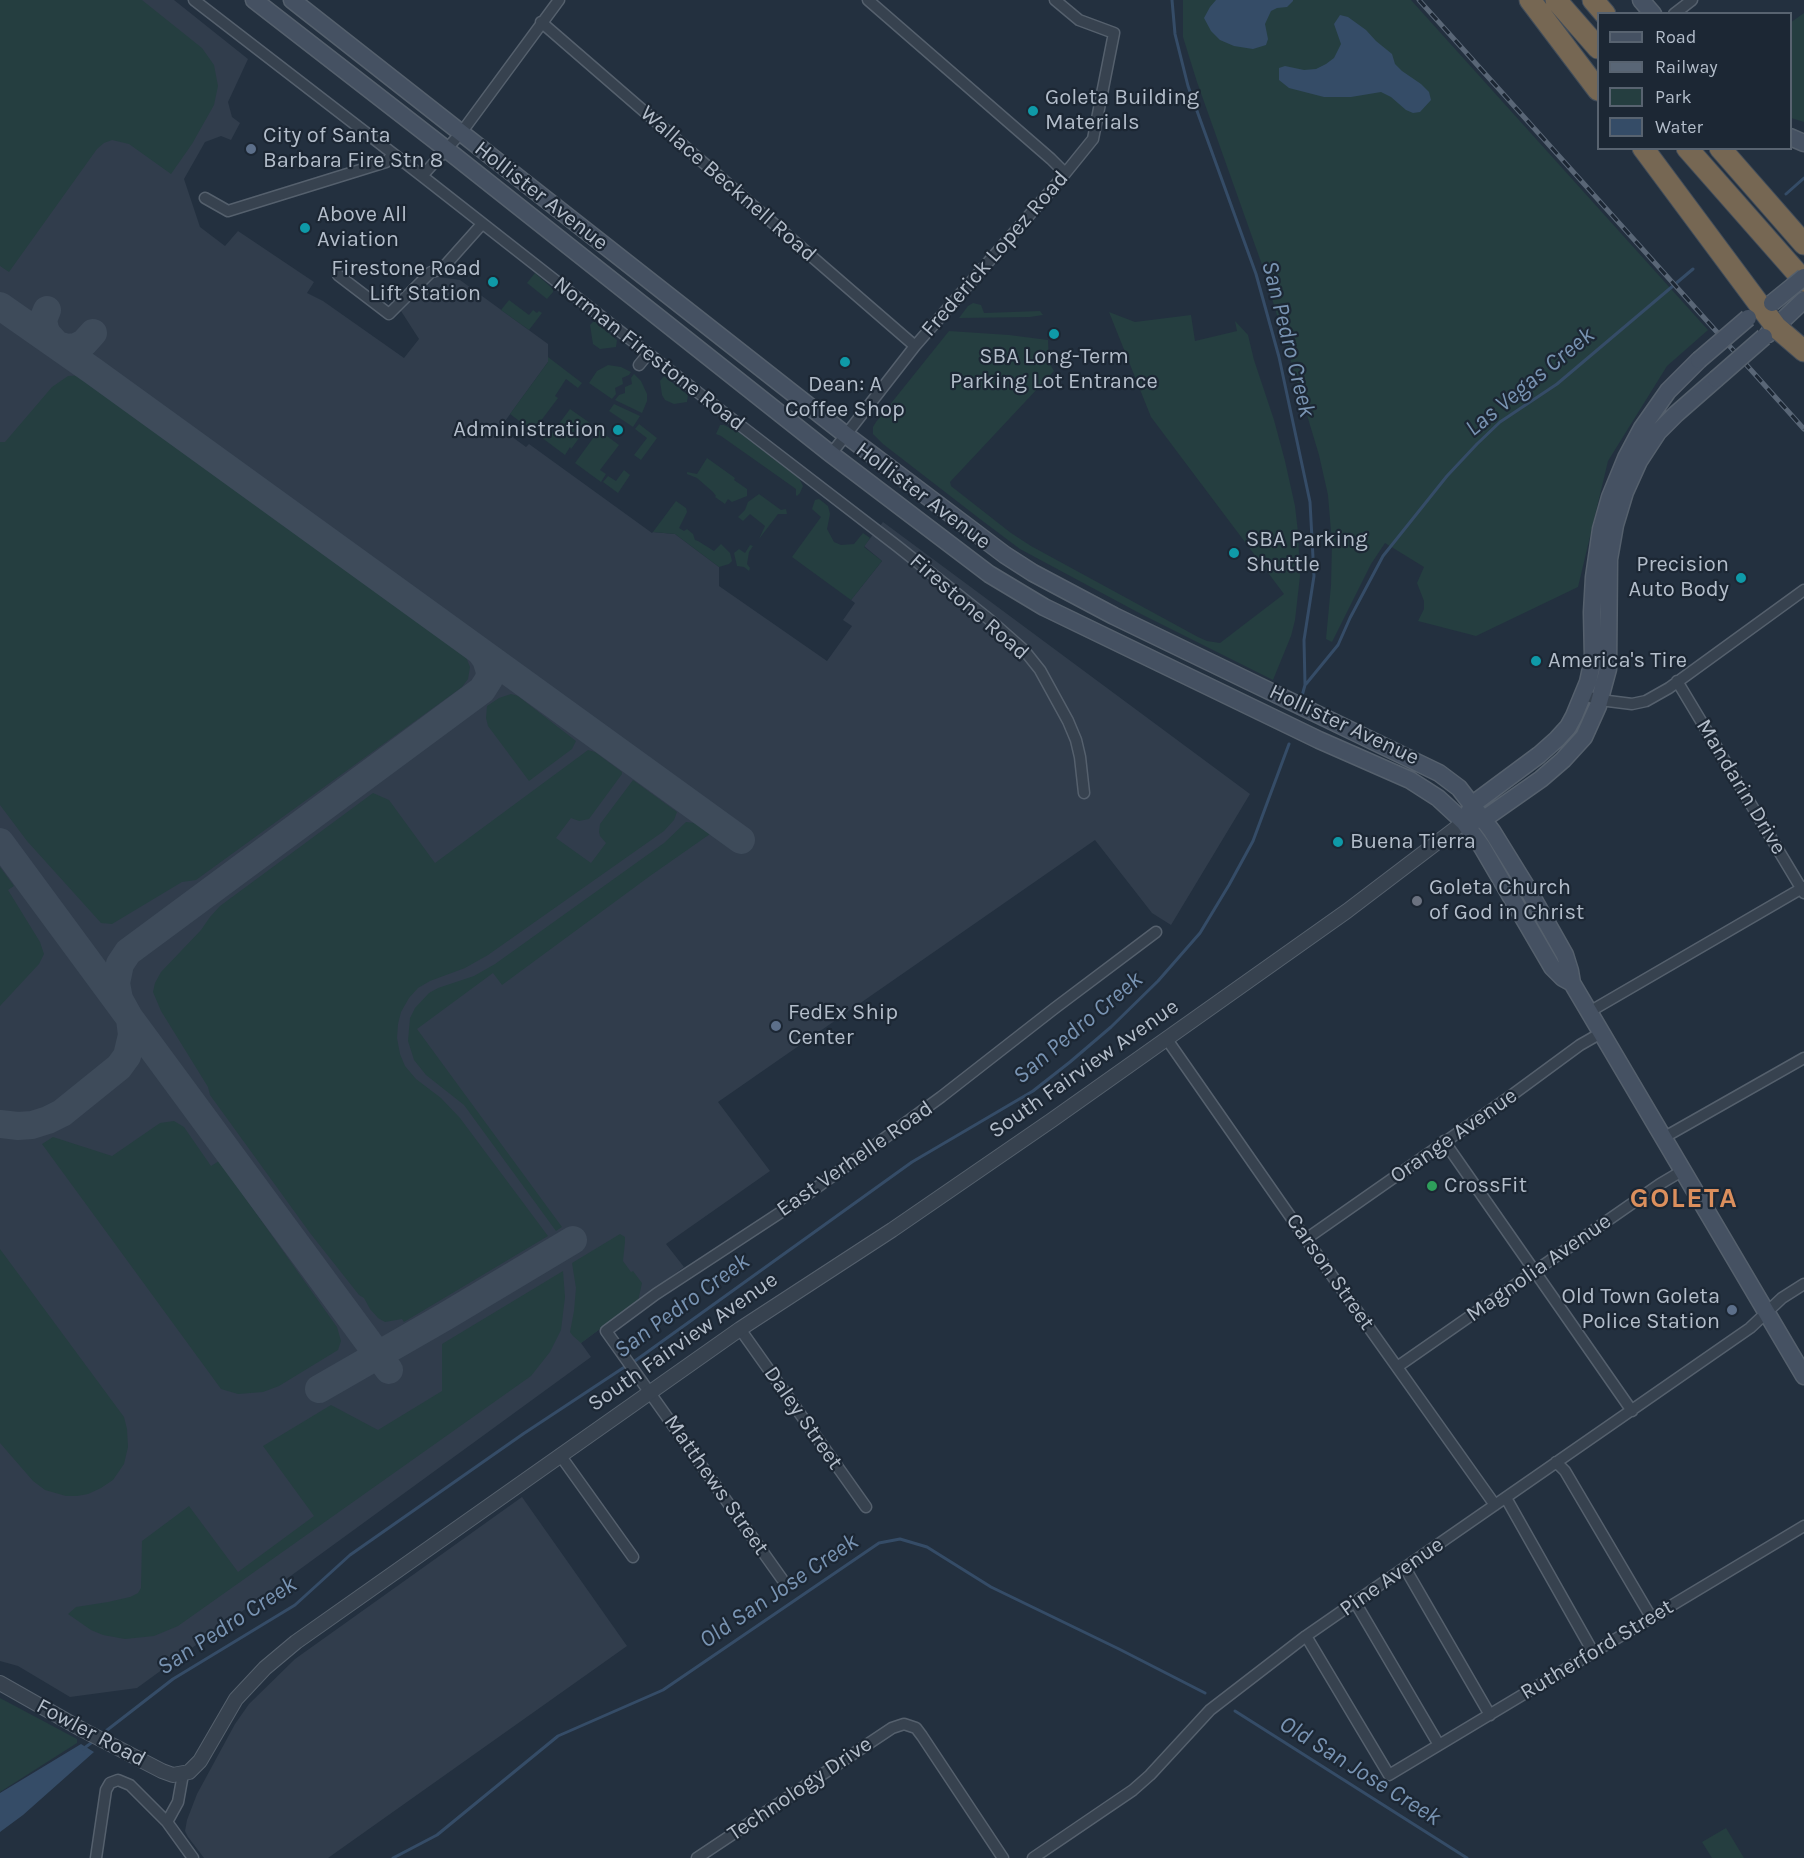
<!DOCTYPE html>
<html>
<head>
<meta charset="utf-8">
<style>
	body { margin:0 }
	#map { position:relative; width:1804px; height:1858px; overflow:hidden; background:#23303f; font-family:Karla,sans-serif }
	canvas { display:block }
	.legend { position:absolute; left:1597px; top:12px; width:195px; height:138px; box-sizing:border-box; background:#1c2734; border:2px solid #586370; margin:0; padding:8px 10px; list-style:none; font-size:18px; color:#b3bdca }
	.legend li { display:flex; align-items:center; gap:12px; height:30px }
	.legend b { width:30px; border:2px solid #586370 }
</style>
</head>
<body>
<div id="map">
<canvas width="1804" height="1858"></canvas>
<ul class="legend">
<li><b style="height:8px;background:#455162"></b>Road</li>
<li><b style="height:8px;background:#596676"></b>Railway</li>
<li><b style="height:16px;background:#253e40"></b>Park</li>
<li><b style="height:16px;background:#354c67"></b>Water</li>
</ul>
</div>
<script>
const c = document.querySelector('canvas').getContext('2d');
c.lineJoin = 'round';
function fillPath(path, color) { c.fillStyle = color; c.fill(path, 'evenodd'); }
const toPath = rows => new Path2D(rows.map(r => 'M' + r).join(''));
function stroke(path, color, width, dash) { c.strokeStyle = color; c.lineWidth = width; c.lineCap = dash ? 'butt' : 'round'; c.setLineDash(dash || []); c.stroke(path); }
function write(font, color, halo, rows, align = 'center') {
  c.font = font + ' Karla,sans-serif'; c.lineWidth = 4.5; c.setLineDash([]); c.textBaseline = 'middle'; c.strokeStyle = halo; c.fillStyle = color; for (const [text, x, y, turn = 0] of rows) {
    c.save(); c.translate(x, y); c.rotate((+turn || 0) * Math.PI / 180); c.textAlign = isNaN(turn) ? turn : align; if (halo) c.strokeText(text, 0, 0); c.fillText(text, 0, 0); c.restore();
  }
}
fillPath(toPath([
	[0,0,174,0,248,59,228,102,232,117,240,123,231,140,221,136,205,142,184,179,200,227,225,246,238,231,314,282,307,293,323,301,404,358,419,339,401,311,432,276,460,280,548,344,548,362,500,428,526,447,529,444,652,533,653,532,675,534,719,567,719,586,827,661,852,626,843,620,855,603,851,600,882,561,864,546,883,522,1250,794,1171,925,1152,913,1095,840,718,1102,770,1171,666,1244,684,1267,581,1343,591,1357,137,1688,70,1697,18,1666,0,1661],
	[522,1497,627,1646,328,1858,204,1858,188,1837,185,1831,187,1820,197,1794,235,1724,249,1704,295,1659]
]), '#313d4c');
fillPath(toPath([
	[0,0,142,0,202,48,214,65,218,86,214,105,192,144,171,174,129,144,112,140,104,143,97,149,9,272,0,266],
	[1183,0,1411,0,1708,330,1667,366,1608,461,1578,587,1476,636,1418,621,1424,609,1424,601,1417,583,1424,567,1385,543,1371,564,1332,642,1326,639,1331,585,1332,543,1328,495,1319,455,1261,262,1197,82,1183,37],
	[1804,13,1804,122,1791,118,1790,23],
	[535,273,553,289,553,292,547,299,527,283],
	[509,300,529,315,533,310,537,313,539,311,542,313,529,330,501,310],
	[973,303,981,305,984,313,1040,311,1043,315,1030,317,959,318,968,306],
	[1109,312,1135,322,1191,315,1195,341,1237,331,1235,321,1248,335,1254,360,1274,420,1285,461,1295,506,1298,532,1300,576,1295,620,1291,636,1273,680,1141,614,1020,549,980,519,883,444,873,434,873,427,876,422,949,331,1009,335,1048,340,1049,363,1054,371,950,482,951,486,1011,533,1031,546,1198,637,1207,641,1220,643,1284,594,1151,417],
	[594,321,617,340,616,347,600,349,593,344,590,325],
	[548,357,582,383,578,388,566,379,555,396,558,398,537,426,542,430,538,435,510,414,548,362],
	[608,365,621,367,631,372,629,375,622,378,623,384,615,388,616,394,612,399,589,383,597,371],
	[634,374,641,381,647,394,647,401,642,413,615,400,619,395,625,393,625,387,632,384,631,378],
	[83,375,452,643,466,657,470,667,468,679,462,687,196,880,182,882,112,924,101,923,27,841,0,805,0,442,5,442,52,387,68,376],
	[664,376,688,395,687,402,674,404,665,400,662,395,660,381],
	[614,404,640,416,633,427,609,411],
	[570,409,590,423,571,449,570,447,565,455,541,437,545,432,550,436],
	[639,424,657,438,641,460,634,455,647,438,635,429],
	[720,425,724,425,740,433,799,478,803,486,800,493,797,496,796,495,796,489,721,436,716,434],
	[599,430,619,445,600,470,606,474,601,482,575,463],
	[707,458,735,478,734,480,747,489,747,496,732,502,728,499,725,504,715,497,716,496,713,492,697,478,687,474,687,472,697,474],
	[624,470,630,475,618,493,603,482,608,476,616,481],
	[759,494,781,510,786,509,787,514,778,514,759,539,765,526,750,514,743,521,738,517,745,510,748,502],
	[819,499,828,506,830,514,827,529,834,542,841,545,854,544,863,533,870,538,864,547,882,561,851,600,792,557,821,517,812,509,815,500],
	[676,501,686,508,687,512,679,528,684,531,687,529,693,534,695,540,698,541,714,551,721,544,730,553,732,561,729,564,719,567,675,534,653,532],
	[750,545,753,546,749,552,747,564,750,568,749,571,744,567,737,566,734,553,739,549,745,553],
	[511,694,518,696,576,741,572,749,529,781,488,726,486,718,487,706,499,698],
	[588,750,595,752,622,772,622,774,589,819,579,821,571,818,556,838,591,863,606,843,600,836,599,832,600,824,633,780,677,812,674,820,664,831,488,955,465,968,430,981,418,988,409,998,401,1012,398,1024,397,1038,400,1054,405,1066,416,1079,441,1098,460,1118,548,1236,404,1322,402,1319,385,1322,378,1318,370,1309,364,1298,359,1295,310,1233,210,1095,208,1087,161,1011,153,992,155,983,161,972,201,930,210,917,220,906,373,793,389,800,435,863],
	[686,822,695,823,710,834,650,876,502,985,493,973,417,1029,562,1227,556,1231,464,1105,426,1075,414,1060,408,1041,410,1018,415,1008,429,993,438,988,474,976,495,964,664,843],
	[0,867,14,886,8,890,40,942,44,954,39,964,0,1006],
	[174,1121,184,1127,211,1166,219,1161,337,1327,341,1341,338,1350,279,1386,263,1392,238,1394,221,1389,42,1144,53,1137,112,1156,160,1123],
	[620,1234,625,1237,625,1242,623,1261,631,1272,633,1271,642,1283,638,1301,581,1343,573,1336,570,1332,574,1311,576,1288,572,1263],
	[0,1249,124,1417,127,1429,128,1447,124,1464,113,1480,101,1488,88,1494,77,1496,66,1496,45,1490,33,1481,0,1443],
	[563,1271,565,1297,561,1330,550,1352,531,1376,178,1626,154,1636,125,1639,103,1635,91,1630,68,1614,76,1607,108,1602,130,1597,138,1593,141,1588,142,1541,189,1506,238,1572,314,1516,263,1446,331,1405,378,1430,442,1391,442,1344],
	[0,1698,77,1739,77,1743,0,1792],
	[1726,1828,1744,1858,1712,1858,1702,1842]
]), '#253e40');
fillPath(toPath([
	[1216,0,1293,0,1293,1,1287,7,1277,8,1271,11,1265,24,1268,39,1266,45,1253,49,1234,46,1220,40,1211,31,1204,18,1210,7],
	[1340,15,1348,17,1366,30,1376,41,1392,54,1395,64,1402,71,1421,84,1429,92,1431,100,1420,112,1413,113,1406,110,1391,97,1381,92,1351,97,1324,97,1289,88,1279,80,1279,68,1285,66,1304,70,1316,69,1326,64,1334,58,1341,44,1334,24],
	[81,1744,94,1752,23,1815,0,1832,0,1793]
]), '#354c67');
stroke(toPath([
	[1172,0,1175,34,1188,86,1256,274,1279,357,1310,502,1314,576,1304,640,1305,685,1302,696],
	[1786,194,1804,178],
	[1306,684,1338,645,1350,618,1383,556,1447,476,1477,444,1500,422,1557,384,1693,269],
	[632,1363,912,1162,1033,1091,1070,1062,1111,1027,1158,981,1200,933,1229,885,1253,841,1289,744],
	[1235,1711,1467,1858],
	[102,1734,173,1679,295,1605,350,1555,523,1434,626,1366],
	[83,1749,95,1740],
	[393,1858,437,1835,558,1736,663,1690,879,1543,900,1539,927,1547,991,1587,1119,1649,1205,1693]
]), '#354c67', 3);
stroke(toPath([
	[0,306,93,371,741,840],
	[47,310,43,320,45,329,47,334,57,345,68,348,76,347,84,343,93,333],
	[0,842,389,1370],
	[0,1124,18,1126,32,1125,48,1120,62,1113,119,1067,127,1056,132,1035,130,1019,119,999,116,983,120,964,128,952,482,690,489,679,490,672,486,659,480,651],
	[319,1389,446,1316,573,1240]
]), '#3e4b5a', 28);
const minor = toPath([
	[194,0,422,176,723,412,897,546,990,620,1024,650,1040,670,1068,721,1076,740,1080,757,1084,793],
	[868,0,1051,159,1065,173],
	[1674,14,1692,0],
	[541,22,915,346],
	[422,176,461,133,559,0],
	[205,198,228,211,386,162,393,154],
	[338,275,389,314,431,272,441,270,482,224],
	[639,365,648,354],
	[831,454,915,346,1059,181,1093,139,1114,33,1079,20,1055,0],
	[1677,681,1804,893],
	[1583,695,1600,700,1632,704,1646,701,1669,688,1804,590],
	[1589,1012,1804,887],
	[1166,1038,1306,1239,1495,1505],
	[1663,1138,1804,1058],
	[1444,1141,1632,1411],
	[1306,1239,1512,1095,1580,1045,1601,1033],
	[740,1329,866,1507],
	[1397,1367,1660,1184,1682,1171],
	[560,1455,633,1557],
	[1556,1462,1565,1471,1651,1617],
	[1506,1498,1593,1652],
	[1405,1568,1490,1715],
	[782,1579,606,1331,656,1294,801,1199,941,1097,1055,1008,1156,932],
	[1355,1602,1439,1745],
	[1306,1636,1389,1775,1804,1526],
	[167,1822,178,1802,183,1774],
	[96,1858,106,1790,110,1783,118,1780,130,1785,167,1822,193,1858],
	[697,1858,892,1728,904,1724,916,1728,922,1736,1003,1858],
	[1033,1858,1133,1790,1150,1775,1210,1710,1306,1636,1750,1328,1782,1298,1804,1284]
]);
const tertiary = toPath([
	[0,1683,81,1729,162,1771,173,1775,189,1772,200,1761,236,1699,265,1668,296,1642,740,1329,892,1230,1052,1120,1347,911,1464,822]
]);
const secondary = toPath([
	[254,0,446,149,831,454,989,574,1044,607,1319,740,1410,780,1438,798,1464,822,1482,847,1552,967,1563,978,1572,983],
	[292,0,846,435,1005,555,1033,573,1114,616,1439,773,1459,788,1492,831,1526,886,1565,955,1570,971,1572,983,1804,1376],
	[1641,0,1653,14],
	[1790,137,1804,143],
	[1768,334,1804,300],
	[1468,814,1473,804,1539,755,1557,739,1568,727,1574,716,1588,682,1593,659,1592,612,1594,577,1601,529,1610,497,1626,458,1642,428,1668,391,1699,360],
	[1474,820,1484,819,1541,779,1563,760,1584,737,1598,706,1608,669,1609,559,1615,525,1625,492,1639,461,1658,432,1676,414,1716,379]
]);
const motorway = toPath([
	[1530,0,1598,90],
	[1556,0,1598,48],
	[1593,0,1605,14],
	[1643,148,1776,327,1804,351],
	[1687,148,1804,281],
	[1720,148,1804,244]
]);
stroke(minor, '#55606d', 13);
stroke(tertiary, '#55606d', 16);
stroke(secondary, '#55606d', 19);
stroke(motorway, '#424d5a', 23);
stroke(minor, '#37424f', 10);
stroke(tertiary, '#37424f', 14);
stroke(secondary, '#455162', 16);
stroke(motorway, '#766753', 21);
const rail = toPath([
	[1419,0,1804,429]
]);
stroke(rail, '#596676', 5);
stroke(rail, '#1c2734', 3, [9]);
const secondaryBridge = toPath([
	[1772,303,1804,277],
	[1699,360,1748,318],
	[1716,379,1764,337]
]);
stroke(secondaryBridge, '#55606d', 19, []);
stroke(secondaryBridge, '#455162', 16);
for (const [x, y, r, color] of [
	[1033,111,6,"#0f9aa8"],
	[251,149,6,"#5c6f8a"],
	[305,228,6,"#0f9aa8"],
	[493,282,6,"#0f9aa8"],
	[1054,334,6,"#0f9aa8"],
	[845,362,6,"#0f9aa8"],
	[618,430,6,"#0f9aa8"],
	[1234,553,6,"#0f9aa8"],
	[1741,578,6,"#0f9aa8"],
	[1536,661,6,"#0f9aa8"],
	[1338,842,6,"#0f9aa8"],
	[1417,901,6,"#6b7280"],
	[776,1026,6,"#5c6f8a"],
	[1432,1186,6,"#2e9e5b"],
	[1732,1310,6,"#5c6f8a"]
]) { const dot = new Path2D(); dot.arc(x, y, r, 0, 2 * Math.PI); c.fillStyle = color; c.fill(dot); stroke(dot, '#1c2734', 2); }
write('22px', '#b3bdca', '#1c2734', [
	["Goleta Building",1045,98],
	["Materials",1045,123],
	["City of Santa",263,136],
	["Barbara Fire Stn 8",263,161],
	["Above All",317,215],
	["Aviation",317,240],
	["Firestone Road",481,269,"right"],
	["Lift Station",481,294,"right"],
	["SBA Long-Term",1054,357,"center"],
	["Parking Lot Entrance",1054,382,"center"],
	["Dean: A",845,385,"center"],
	["Coffee Shop",845,410,"center"],
	["Administration",606,430,"right"],
	["SBA Parking",1246,540],
	["Shuttle",1246,565],
	["Precision",1729,565,"right"],
	["Auto Body",1729,590,"right"],
	["America's Tire",1548,661],
	["Buena Tierra",1350,842],
	["Goleta Church",1429,888],
	["of God in Christ",1429,913],
	["FedEx Ship",788,1013],
	["Center",788,1038],
	["CrossFit",1444,1186],
	["Old Town Goleta",1720,1297,"right"],
	["Police Station",1720,1322,"right"]
], 'left');
write('22px', '#b3bdca', '#1c2734', [
	["Wallace Becknell Road",728,184,41],
	["Hollister Avenue",541,196,38],
	["Frederick Lopez Road",995,254,-49],
	["Norman Firestone Road",649,354,38],
	["Hollister Avenue",923,496,37],
	["Firestone Road",969,607,41],
	["Hollister Avenue",1344,725,25],
	["Mandarin Drive",1741,787,59],
	["South Fairview Avenue",1084,1069,-35],
	["Orange Avenue",1454,1136,-35],
	["East Verhelle Road",855,1159,-35],
	["Magnolia Avenue",1539,1268,-35],
	["Carson Street",1330,1272,55],
	["South Fairview Avenue",683,1342,-35],
	["Daley Street",803,1418,55],
	["Matthews Street",716,1485,55],
	["Pine Avenue",1392,1577,-35],
	["Rutherford Street",1597,1650,-31],
	["Fowler Road",91,1733,28],
	["Technology Drive",800,1789,-34]
]);
write('italic 24px', '#7994b3', '#1c2734', [
	["San Pedro Creek",1288,339,76],
	["Las Vegas Creek",1530,382,-39],
	["San Pedro Creek",1078,1028,-40],
	["San Pedro Creek",682,1306,-36],
	["Old San Jose Creek",779,1591,-34],
	["San Pedro Creek",227,1626,-33],
	["Old San Jose Creek",1360,1771,32]
]);
c.letterSpacing = '1.5px';
write('bold 28px', '#db8f5d', '#1c2734', [
	["GOLETA",1684,1199]
]);
c.letterSpacing = '0px';
</script>
</body>
</html>
